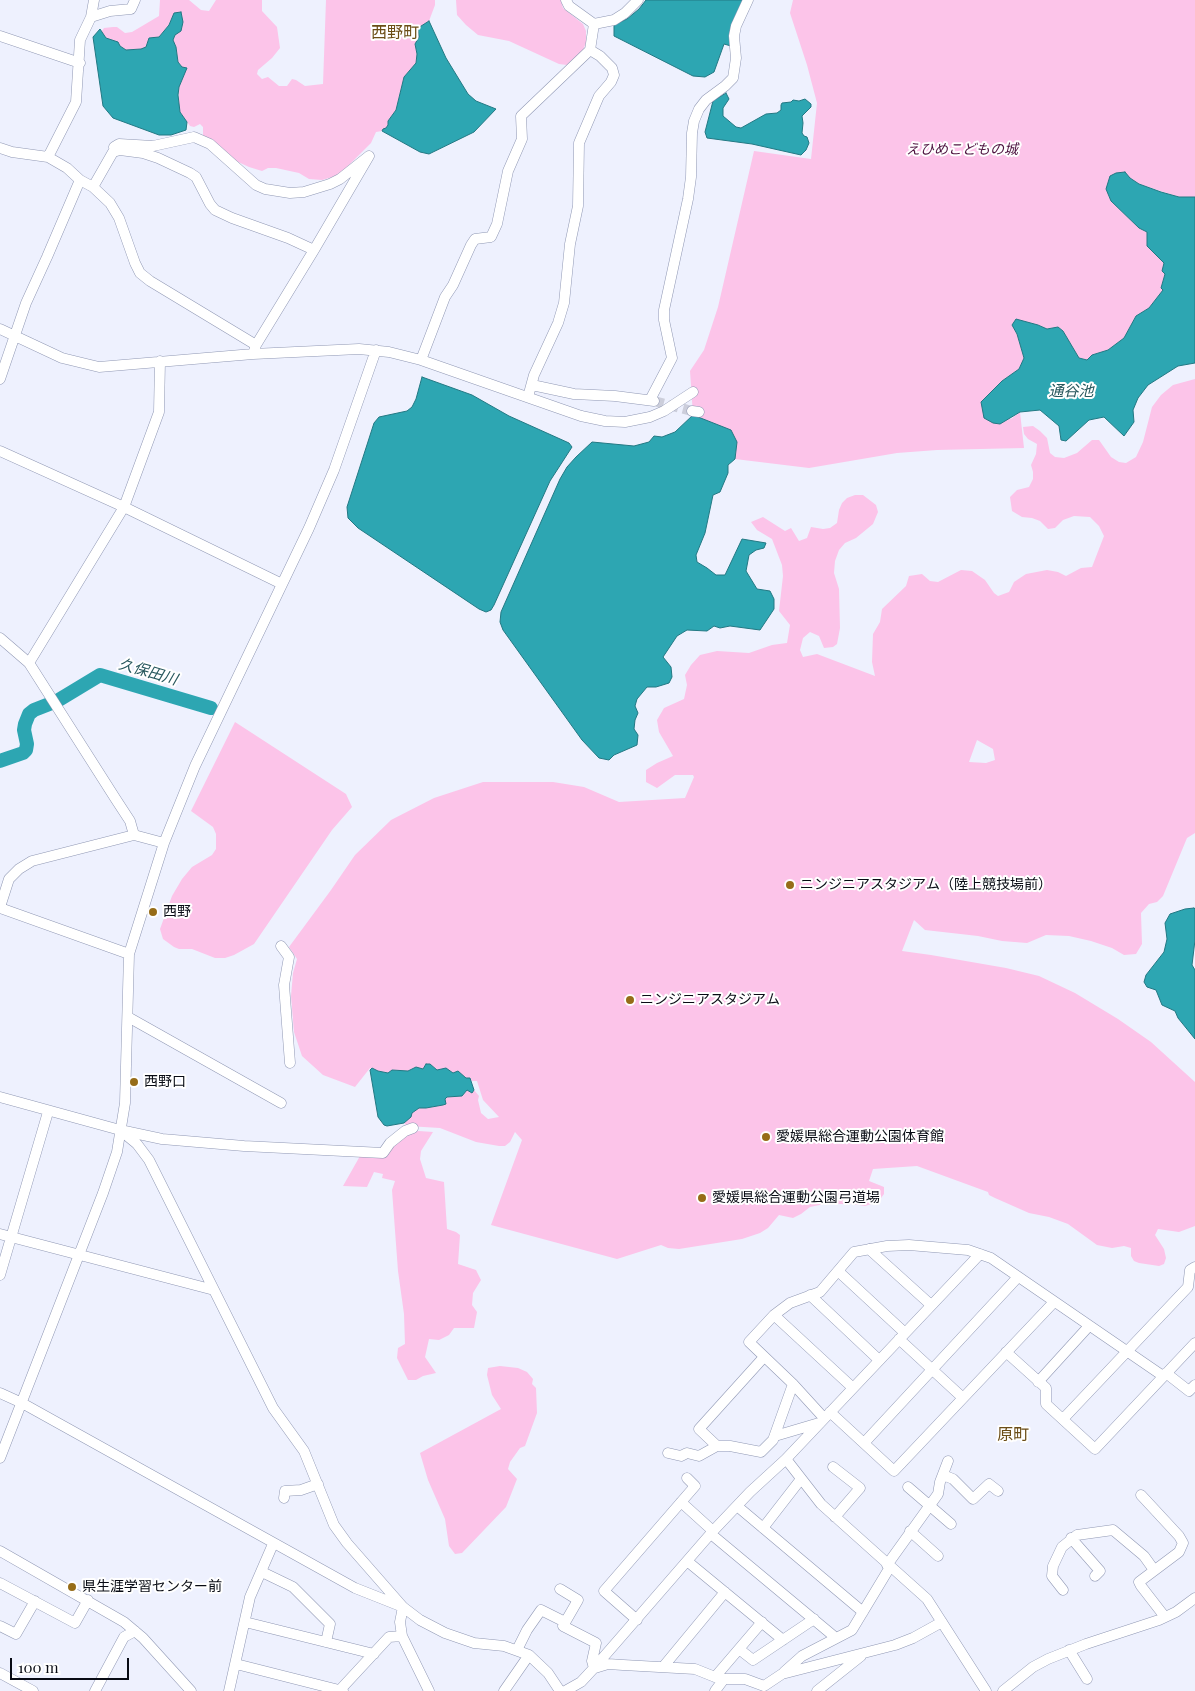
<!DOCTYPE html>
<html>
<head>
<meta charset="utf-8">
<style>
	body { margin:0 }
	#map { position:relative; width:1195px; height:1691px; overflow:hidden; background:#eef1fe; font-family:"Playfair Display",serif }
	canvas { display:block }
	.scale { position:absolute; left:10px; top:1658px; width:119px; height:22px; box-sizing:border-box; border:2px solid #080b14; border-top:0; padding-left:6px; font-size:15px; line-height:18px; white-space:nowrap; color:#080b14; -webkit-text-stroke:4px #fff; paint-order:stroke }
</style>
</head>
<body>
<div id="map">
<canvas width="1195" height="1691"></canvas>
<div class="scale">100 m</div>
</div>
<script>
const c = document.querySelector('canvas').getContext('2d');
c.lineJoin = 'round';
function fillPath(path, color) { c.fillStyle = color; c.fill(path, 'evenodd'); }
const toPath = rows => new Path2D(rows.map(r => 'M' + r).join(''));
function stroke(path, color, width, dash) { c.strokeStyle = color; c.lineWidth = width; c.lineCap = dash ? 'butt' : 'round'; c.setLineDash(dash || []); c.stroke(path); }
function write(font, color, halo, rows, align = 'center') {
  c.font = font + ' "Playfair Display","Noto Sans JP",serif'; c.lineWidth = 4; c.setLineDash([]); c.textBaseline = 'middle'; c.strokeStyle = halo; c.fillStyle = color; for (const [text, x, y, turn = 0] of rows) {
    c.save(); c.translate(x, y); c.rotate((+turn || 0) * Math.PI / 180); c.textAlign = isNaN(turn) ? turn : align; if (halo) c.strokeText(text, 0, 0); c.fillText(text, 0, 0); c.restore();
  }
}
fillPath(toPath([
	[160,0,189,0,201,10,209,11,216,0,262,0,262,11,277,27,280,48,272,58,258,70,257,74,262,79,268,77,279,86,287,86,292,79,296,80,305,86,323,84,326,0,435,0,435,5,429,21,419,28,419,37,415,44,417,54,416,63,404,77,396,110,388,121,389,125,386,128,383,129,382,131,376,132,371,143,345,169,336,176,322,180,309,179,299,173,276,168,268,168,262,171,249,167,236,161,203,135,203,127,200,124,194,127,190,126,180,112,179,105,179,87,183,75,182,67,178,62,176,47,173,40,175,35,174,14,169,25,159,37,149,38,146,47,141,49,126,50,102,35,102,31,104,28,113,27,117,27,125,33,132,32,159,16],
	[456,0,561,0,563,8,583,24,586,31,586,43,583,50,567,65,559,64,509,41,478,35,466,25,457,15],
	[793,0,1195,0,1195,197,1179,197,1139,184,1130,178,1108,195,1111,201,1139,228,1147,232,1147,246,1164,263,1165,274,1161,288,1164,290,1149,308,1136,316,1124,338,1108,350,1092,355,1087,360,1079,358,1063,331,1058,327,1047,329,1038,325,1012,325,1017,334,1024,358,1019,369,1002,381,981,402,983,409,1011,419,1020,412,1024,448,937,450,897,453,809,468,735,459,737,442,693,415,690,371,704,350,718,307,754,151,811,159,817,103,807,65,790,13],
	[1195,379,1195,833,1187,838,1163,896,1157,902,1149,904,1141,913,1142,944,1136,954,1124,955,1112,948,1091,941,1069,936,1046,935,1027,943,1002,941,978,936,925,930,914,920,902,951,931,955,1006,968,1039,976,1075,993,1118,1019,1151,1042,1195,1082,1195,1226,1179,1232,1158,1229,1155,1235,1164,1249,1166,1258,1164,1264,1159,1266,1139,1263,1134,1261,1131,1256,1131,1248,1124,1246,1112,1248,1097,1245,1068,1224,1049,1217,1029,1213,995,1198,989,1195,988,1192,917,1166,873,1169,869,1181,884,1187,884,1194,878,1202,865,1206,853,1204,824,1204,810,1207,801,1214,793,1218,779,1215,768,1228,760,1233,742,1239,679,1249,668,1248,661,1245,617,1259,491,1225,522,1140,515,1132,510,1142,505,1146,499,1146,476,1142,440,1128,407,1126,404,1123,412,1112,419,1108,426,1108,443,1105,446,1104,445,1099,447,1097,462,1096,467,1090,472,1092,474,1090,479,1096,478,1100,481,1113,488,1119,499,1117,483,1100,477,1081,472,1081,470,1078,466,1078,463,1076,441,1069,437,1070,430,1064,426,1064,423,1069,416,1067,408,1071,393,1070,388,1073,378,1071,370,1068,355,1087,323,1075,302,1056,294,1032,291,996,293,973,297,959,289,947,331,890,355,855,391,820,434,798,483,782,553,782,584,787,619,802,685,798,694,777,693,775,675,775,657,788,646,782,646,770,657,763,673,756,659,732,657,720,664,708,684,699,687,685,685,675,691,665,700,655,717,651,749,653,772,645,787,643,790,625,779,611,783,576,782,565,772,539,757,530,751,522,763,517,785,531,791,528,799,541,807,538,811,527,823,529,830,528,837,523,839,510,842,503,847,498,855,495,863,495,876,505,878,512,873,524,856,538,845,543,839,550,835,561,834,573,839,589,840,628,837,644,833,647,824,648,819,636,810,632,803,638,800,650,803,657,817,654,875,676,872,662,873,634,880,622,882,609,906,586,909,576,922,574,930,581,938,582,961,570,972,571,985,580,994,593,998,596,1009,592,1014,582,1026,574,1047,570,1058,572,1066,576,1081,568,1092,567,1104,536,1099,526,1090,517,1074,516,1063,520,1055,528,1048,529,1040,521,1032,518,1022,517,1012,511,1010,497,1017,490,1029,487,1033,479,1033,472,1031,465,1036,454,1037,444,1028,439,1024,434,1023,427,1033,426,1040,431,1047,438,1050,453,1055,457,1064,458,1077,453,1092,440,1099,440,1111,457,1119,462,1126,463,1136,457,1143,442,1152,407,1161,395,1173,385],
	[977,740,993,749,995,760,986,763,969,762],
	[235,722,346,794,352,807,332,830,254,944,234,955,225,958,215,958,192,949,179,949,174,947,163,939,160,929,172,896,182,879,192,867,212,855,216,849,216,834,213,827,191,811],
	[419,1131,433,1132,421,1151,420,1159,426,1178,444,1182,447,1229,456,1232,460,1235,458,1264,476,1270,481,1280,473,1293,472,1305,477,1312,474,1328,454,1328,449,1335,439,1340,429,1339,425,1357,436,1373,423,1376,416,1380,408,1380,397,1358,398,1348,405,1344,404,1314,398,1271,392,1190,395,1181,382,1178,383,1174,374,1172,367,1187,343,1186,360,1156,383,1156,406,1133],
	[500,1366,518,1368,527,1372,533,1379,532,1384,536,1388,537,1413,525,1446,520,1448,510,1462,508,1469,517,1479,506,1507,462,1553,455,1554,449,1546,445,1519,428,1480,420,1453,501,1409,492,1395,487,1375,488,1368]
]), '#fcc4e9');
const water = toPath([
	[646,0,744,0,731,46,724,44,714,72,705,77,693,76,614,36,614,25,627,19,639,9,646,0],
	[181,12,183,22,181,31,175,35,173,40,176,47,178,62,182,67,187,68,179,87,178,95,180,112,187,122,186,130,171,135,159,135,113,118,103,106,93,37,100,29,106,38,118,42,120,46,126,50,141,49,146,47,149,38,159,37,169,25,174,13,181,12],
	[429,21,446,58,468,94,476,101,496,109,474,132,429,154,420,152,382,131,383,129,386,128,388,125,388,121,396,110,404,77,416,63,417,54,415,44,419,37,418,28,429,21],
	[726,93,729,99,723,108,723,116,736,127,741,128,766,114,777,113,781,110,781,105,782,103,791,102,793,100,799,101,805,99,811,104,811,107,802,116,803,123,802,133,804,136,807,137,809,143,806,150,801,155,752,144,707,138,705,132,713,101,726,93],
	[1125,172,1130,178,1139,184,1161,192,1179,197,1195,197,1195,363,1178,366,1148,385,1138,398,1133,410,1134,422,1124,436,1104,417,1089,420,1066,441,1061,440,1059,426,1040,410,1020,412,1000,424,993,423,984,418,981,402,1002,381,1019,369,1024,358,1017,334,1012,325,1016,319,1038,325,1047,329,1058,327,1063,331,1079,358,1087,360,1092,355,1108,350,1124,338,1136,316,1149,308,1163,290,1161,288,1165,274,1162,271,1164,263,1147,246,1147,232,1139,228,1111,201,1106,189,1110,176,1116,173,1125,172],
	[422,377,472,395,509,416,569,443,572,447,550,481,494,605,491,610,486,612,479,609,358,528,348,518,347,507,374,423,379,417,407,411,412,407,416,399,422,377],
	[693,415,731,430,737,442,735,459,728,465,728,473,720,492,713,495,705,533,696,555,697,562,707,568,716,575,725,575,742,539,766,543,764,548,756,550,749,555,746,571,757,589,770,591,774,599,774,609,760,630,730,626,720,628,714,626,707,631,687,630,677,636,663,657,671,667,672,677,669,683,656,687,647,687,637,699,635,706,638,713,635,720,634,729,638,735,637,745,614,755,609,760,599,758,582,740,503,630,500,622,501,612,560,479,567,467,576,457,592,442,634,446,649,442,654,436,662,437,675,432,693,415],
	[1194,908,1195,909,1195,940,1192,965,1195,970,1195,1039,1178,1018,1175,1011,1162,1005,1156,990,1147,987,1144,982,1146,975,1164,952,1167,939,1165,923,1170,914,1185,909,1194,908],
	[426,1064,430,1064,437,1070,446,1068,453,1073,458,1071,466,1078,470,1078,474,1090,472,1093,467,1090,462,1096,447,1097,445,1099,446,1104,443,1105,426,1108,419,1108,412,1113,411,1117,404,1123,387,1126,384,1125,378,1117,370,1070,372,1068,378,1071,388,1073,392,1070,408,1071,416,1067,423,1069,426,1064]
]);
fillPath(water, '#2da6b2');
stroke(water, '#227883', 1);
stroke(toPath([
	[0,761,23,753,26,750,27,744,24,730,25,724,29,714,34,710,57,701,100,675,211,708]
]), '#2da6b2', 14);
stroke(toPath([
	[654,401,692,411]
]), '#cccedb', 10, [10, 5]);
const minor = toPath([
	[566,0,569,6,594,24],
	[91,17,110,11,131,9,135,0],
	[0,36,80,63],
	[0,148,12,152,48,157,67,168,80,180,93,187,110,203,119,218,135,263,140,273,150,281,256,345],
	[115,151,114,147,119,144,153,146,194,137,210,144,256,185,265,189,290,193,304,192,330,184,340,179,369,156,314,250,256,345,253,354],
	[48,157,76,102,80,40,91,17,94,0],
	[93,187,113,152,120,150,143,153,158,158,190,173,196,177,210,204,215,210,232,218,288,238,314,250],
	[0,329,62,358,99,367,253,354,359,349,389,352,421,360,581,416,605,421,625,422,650,417,664,411,693,392],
	[421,360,445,297,453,285,471,245,475,239,491,237,497,224,508,171,522,139,521,116,590,50,594,24,614,20,625,13,638,0],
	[0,379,26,303,47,257,80,180],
	[532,385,574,394,615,396,654,401],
	[528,397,534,375,558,323,564,303,570,244,578,206,579,143,599,96,611,82,614,75,612,68,600,56,590,50],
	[650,400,672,358,664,320,664,310,688,199,691,177,692,133,694,121,699,109,706,100,725,86,733,78,736,58,734,36,736,26,748,0],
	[692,411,699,412],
	[0,451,124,507,282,584],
	[0,638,29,663,115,798,130,821,134,835],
	[29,663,124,507,159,412,160,361],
	[0,907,9,879,19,869,32,861,134,835,164,843],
	[0,908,129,954],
	[281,946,289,957,284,985,290,1063],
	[128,1017,281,1103],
	[0,1097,120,1130,162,1139,244,1146,383,1153,390,1143,405,1131,413,1128],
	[120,1130,137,1144,149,1160,273,1408,304,1451,334,1525,347,1543,403,1607,420,1620,445,1633,474,1643,504,1646,529,1655,548,1673,560,1691],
	[0,1234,214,1290],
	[869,1249,931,1305],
	[838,1271,905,1333],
	[0,1275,48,1112],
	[810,1295,879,1360],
	[774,1315,853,1388],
	[899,1339,963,1398],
	[1006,1352,1046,1388,1046,1404,1095,1449,1195,1343],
	[1166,1373,1189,1391,1195,1385],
	[1038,1382,1089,1326],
	[0,1393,22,1403,355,1588,403,1607,400,1622,402,1636,389,1637,339,1691],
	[830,1412,894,1471,1054,1302],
	[824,1418,793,1384,749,1342,774,1315,790,1303,820,1292,854,1252,887,1246,909,1245,968,1250,991,1258,1163,1376],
	[1063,1419,1188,1287,1190,1270,1195,1267],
	[775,1436,819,1423],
	[864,1443,1018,1277],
	[717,1446,699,1429,764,1357],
	[668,1453,681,1456,687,1453,699,1456,717,1446,730,1446,761,1452,773,1440,793,1384],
	[0,1458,103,1193,117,1152,125,1103,129,954,164,843,195,766,309,528,334,470,376,350],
	[786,1459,821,1504,927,1599,986,1691],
	[833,1467,860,1488,835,1517],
	[943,1475,953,1479,973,1499,989,1484,998,1491],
	[908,1487,951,1524],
	[1141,1495,1179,1536,1183,1543,1179,1552,1139,1582,1141,1586,1165,1617],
	[284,1498,285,1491,301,1490,318,1484],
	[681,1502,713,1531],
	[737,1506,863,1612],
	[763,1528,801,1479],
	[910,1531,938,1556],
	[711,1534,836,1638],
	[1071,1538,1100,1571,1095,1576],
	[0,1551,124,1622,143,1638,191,1691],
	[687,1561,783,1640],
	[887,1565,938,1494,940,1482,948,1461],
	[262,1572,293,1587,330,1624,326,1642],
	[0,1583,75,1623,88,1600],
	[560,1589,578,1600,563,1626,596,1643,592,1661,594,1668],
	[1063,1590,1052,1576,1053,1566,1062,1547,1077,1535,1113,1530,1144,1556,1154,1570],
	[637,1620,604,1591,695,1486,687,1478],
	[245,1622,374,1654],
	[0,1626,16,1634,35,1601],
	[402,1636,429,1691],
	[739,1649,753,1660,814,1619],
	[517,1650,527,1630,541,1610,565,1622],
	[1069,1650,1087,1679],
	[236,1664,343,1691],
	[663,1667,725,1592],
	[595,1668,608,1664,623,1665,695,1669,720,1679,745,1679,764,1686,782,1674,895,1645,913,1638,942,1622],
	[784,1672,802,1656,852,1630,890,1567],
	[0,1673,33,1691],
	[715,1677,762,1622],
	[95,1691,124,1637,135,1631],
	[229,1691,250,1597,273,1544],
	[504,1691,529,1655],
	[565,1691,581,1682,594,1668,713,1531,750,1492,786,1459,980,1254],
	[715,1691,724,1679],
	[817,1691,861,1656],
	[1003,1691,1033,1667,1048,1659,1086,1644,1159,1620,1176,1612,1195,1598]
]);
stroke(minor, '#9098b4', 11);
stroke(minor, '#fff', 10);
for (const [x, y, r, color] of [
	[790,885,5,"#966c18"],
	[153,912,5,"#966c18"],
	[630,1000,5,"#966c18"],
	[134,1082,5,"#966c18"],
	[766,1137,5,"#966c18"],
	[702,1198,5,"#966c18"],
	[72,1587,5,"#966c18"]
]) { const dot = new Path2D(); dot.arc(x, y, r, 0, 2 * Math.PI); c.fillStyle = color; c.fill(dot); stroke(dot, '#fff', 2); }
write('italic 14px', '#4b0f3d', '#fff', [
	["えひめこどもの城",962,150]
]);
write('14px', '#080b14', '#fff', [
	["ニンジニアスタジアム（陸上競技場前）",800,885],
	["西野",163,912],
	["ニンジニアスタジアム",640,1000],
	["西野口",144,1082],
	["愛媛県総合運動公園体育館",776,1137],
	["愛媛県総合運動公園弓道場",712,1198],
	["県生涯学習センター前",82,1587]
], 'left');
write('italic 15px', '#27575d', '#fff', [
	["通谷池",1071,391],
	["久保田川",148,672,16]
]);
write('16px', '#6b4d16', '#fff', [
	["西野町",395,33],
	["原町",1013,1435]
]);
</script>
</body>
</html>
